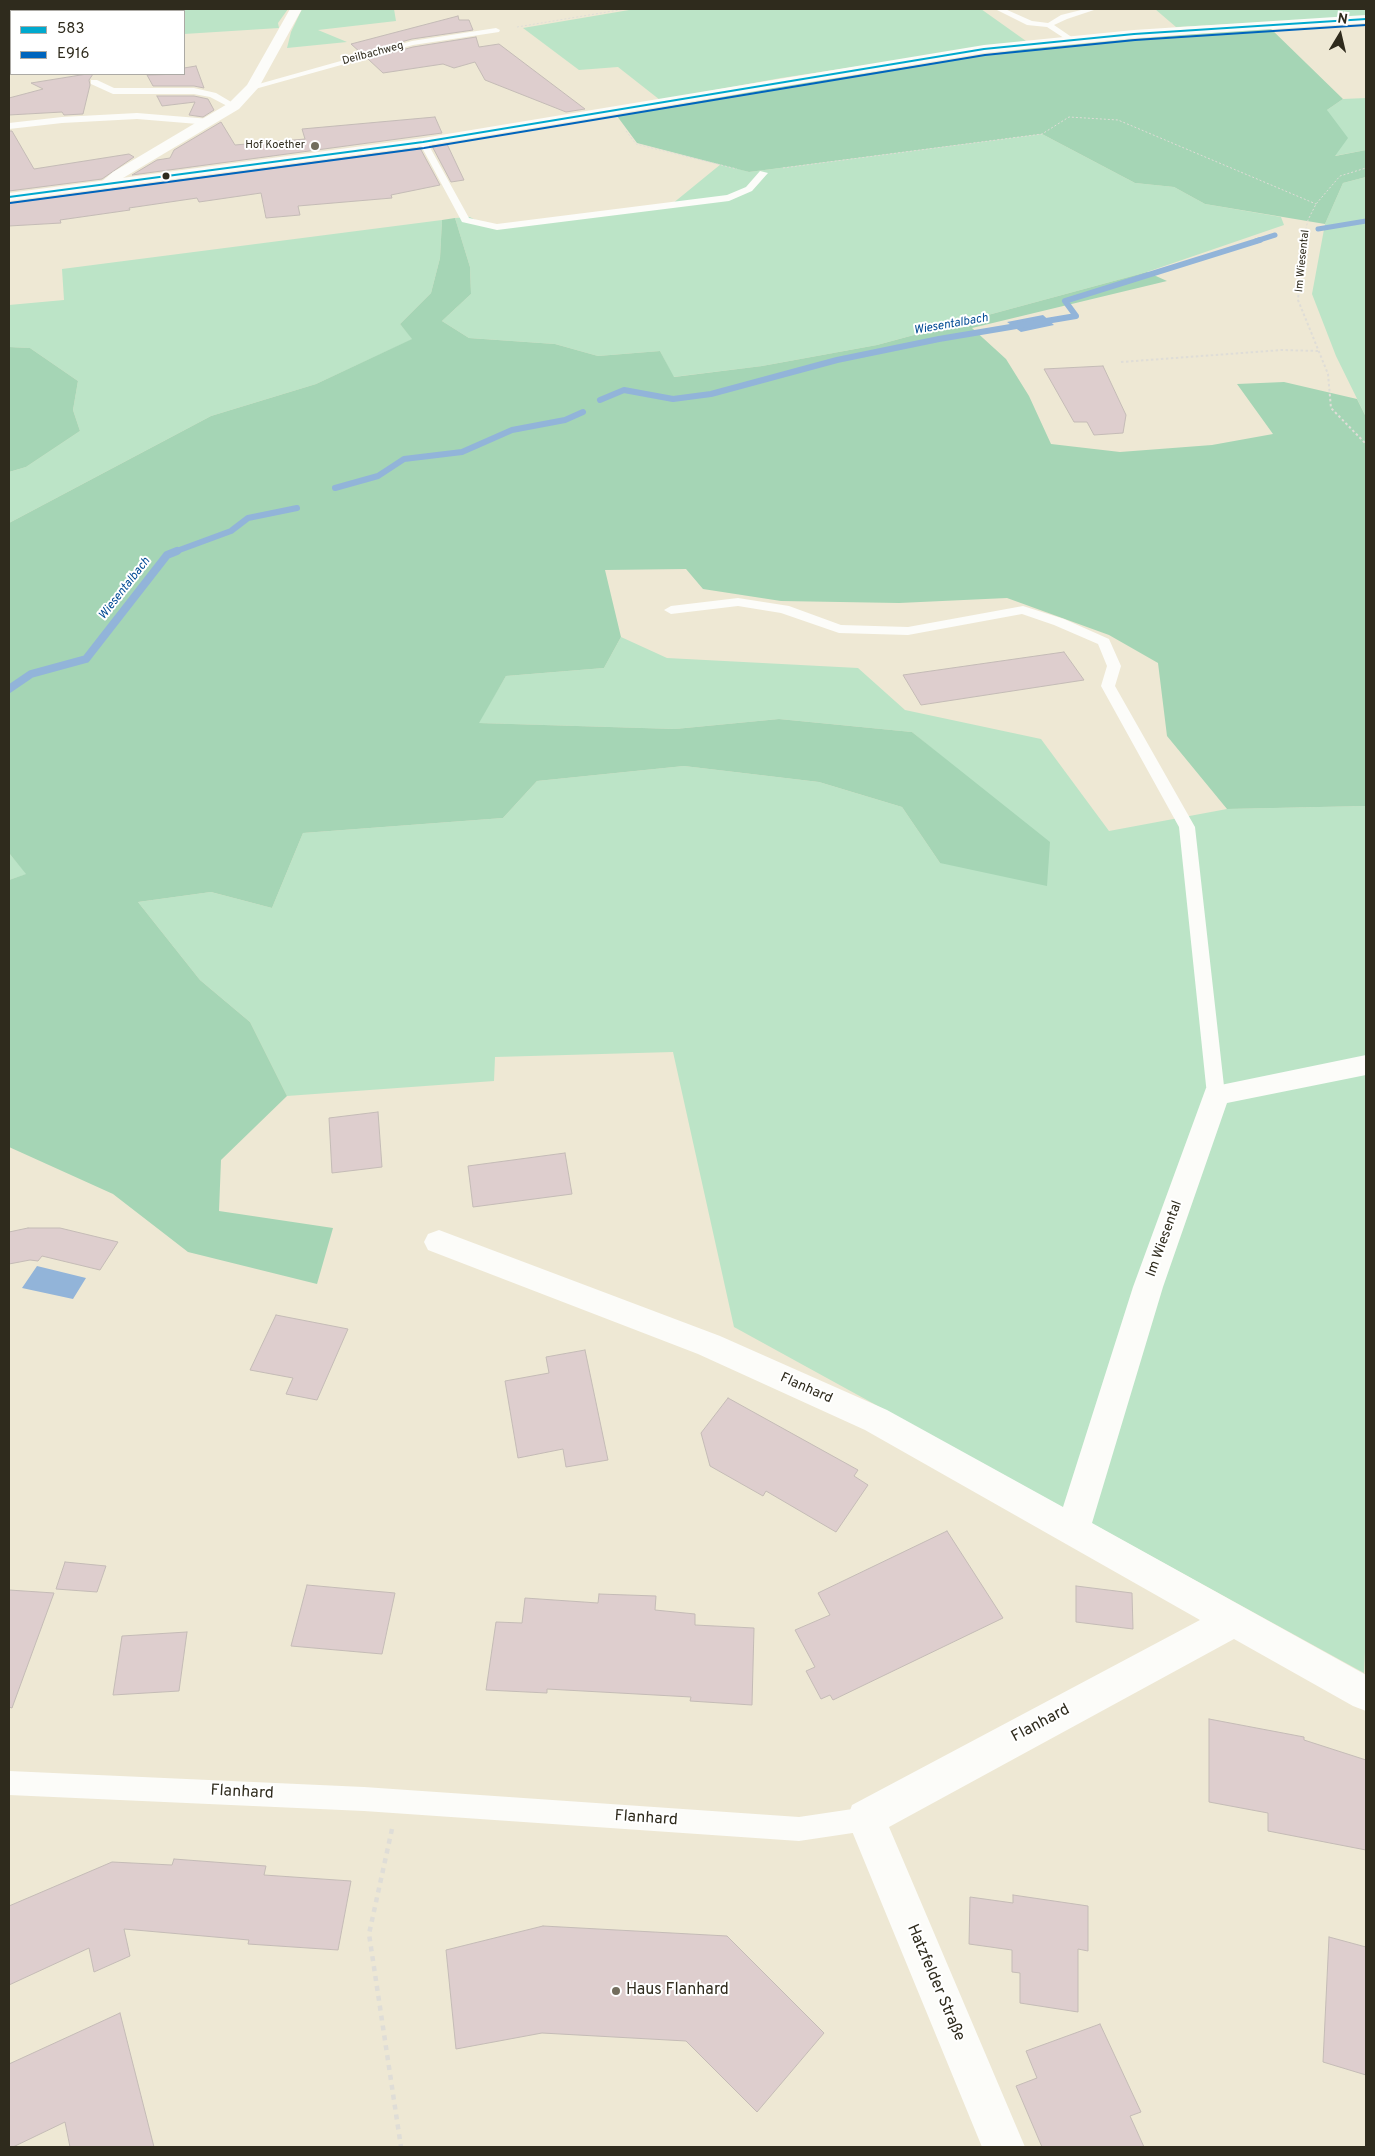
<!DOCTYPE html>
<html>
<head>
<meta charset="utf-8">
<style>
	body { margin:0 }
	#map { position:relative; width:1375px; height:2156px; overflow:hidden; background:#eee8d4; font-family:Overpass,sans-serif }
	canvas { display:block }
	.frame { position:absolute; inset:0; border:10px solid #2f2b1d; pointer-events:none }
	.legend { position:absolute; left:10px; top:10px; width:175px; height:65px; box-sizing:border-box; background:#fff; border:1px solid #acaaa5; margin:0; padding:6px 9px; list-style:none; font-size:15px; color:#2f2b1d }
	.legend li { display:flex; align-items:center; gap:10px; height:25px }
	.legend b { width:25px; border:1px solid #acaaa5 }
	.north { position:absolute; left:1315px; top:10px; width:50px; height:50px; -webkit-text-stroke:4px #fff; paint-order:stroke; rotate:9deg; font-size:14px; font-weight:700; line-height:20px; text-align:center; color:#2f2b1d }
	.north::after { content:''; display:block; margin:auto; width:18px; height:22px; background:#2f2b1d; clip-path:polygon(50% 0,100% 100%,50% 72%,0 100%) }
</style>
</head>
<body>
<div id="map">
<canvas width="1375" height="2156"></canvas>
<div class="frame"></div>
<ul class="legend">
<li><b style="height:6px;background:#00a9ce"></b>583</li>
<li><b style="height:6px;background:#0065bd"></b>E916</li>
</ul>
<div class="north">N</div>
</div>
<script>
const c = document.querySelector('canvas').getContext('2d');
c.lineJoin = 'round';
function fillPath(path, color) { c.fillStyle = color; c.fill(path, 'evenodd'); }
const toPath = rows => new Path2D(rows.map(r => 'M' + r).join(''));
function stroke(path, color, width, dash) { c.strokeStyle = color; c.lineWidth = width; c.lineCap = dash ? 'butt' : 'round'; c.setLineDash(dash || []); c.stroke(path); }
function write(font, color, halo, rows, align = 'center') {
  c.font = font + ' Overpass,sans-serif'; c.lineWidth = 4; c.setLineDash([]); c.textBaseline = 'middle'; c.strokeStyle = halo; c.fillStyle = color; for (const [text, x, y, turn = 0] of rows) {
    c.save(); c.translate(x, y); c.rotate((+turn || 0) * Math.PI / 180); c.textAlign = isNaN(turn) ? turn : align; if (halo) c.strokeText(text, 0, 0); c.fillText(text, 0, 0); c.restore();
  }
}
fillPath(toPath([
	[9,9,288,9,278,23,279,28,184,34,184,11,11,11,11,69,9,69],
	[302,9,394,9,396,21,318,30,347,42,287,48,291,32],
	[635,9,981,9,1026,41,781,78,660,100,618,67,579,70,523,28],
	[1155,9,1366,9,1366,17,1176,27],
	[1366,98,1366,150,1334,156,1327,110,1343,99],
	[1042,134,1135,183,1174,187,1205,204,1281,217,1284,225,1147,272,877,345,762,366,673,377,660,351,598,356,555,344,469,338,442,321,471,294,470,267,455,218,470,217,479,222,496,225,672,204,721,164,749,172],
	[1366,177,1366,417,1336,356,1312,294,1325,224,1343,183],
	[442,220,440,258,431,293,400,324,413,339,316,384,211,416,9,523,9,472,26,467,80,431,73,410,78,381,30,348,9,347,9,305,64,300,62,269],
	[621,637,667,658,858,668,905,710,1041,739,1109,831,1227,809,1366,806,1366,1632,1364,1673,734,1327,673,1052,495,1057,494,1081,287,1096,250,1022,200,980,138,902,211,892,272,908,303,833,503,818,537,781,684,766,819,782,902,807,940,863,959,771,912,732,779,719,675,729,478,723,506,676,604,668],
	[9,853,27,874,9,880]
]), '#bce4c7');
fillPath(toPath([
	[1269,27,1343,99,1327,110,1348,138,1335,156,1366,150,1366,177,1343,183,1325,224,1205,204,1174,187,1135,183,1042,134,749,172,637,143,617,116,773,88,1024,49],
	[455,218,470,267,471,294,442,321,469,338,555,344,598,356,660,351,674,377,762,366,877,345,1147,272,1167,281,972,328,1006,359,1029,396,1051,444,1120,452,1212,445,1273,434,1237,384,1284,382,1357,399,1366,417,1366,806,1227,809,1167,736,1158,663,1109,635,1007,598,899,603,781,601,703,589,686,569,605,570,621,637,604,668,506,676,479,723,675,729,779,719,912,732,1050,842,1047,886,940,863,902,807,819,782,684,766,537,781,503,818,303,833,272,908,211,892,138,902,200,980,250,1022,287,1096,221,1160,219,1211,333,1228,317,1284,188,1252,113,1194,9,1147,9,880,26,874,9,853,9,523,211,416,316,384,412,339,400,324,431,293,440,258,442,220],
	[9,347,30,348,78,381,73,410,80,431,26,467,9,472]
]), '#a5d5b5');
fillPath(toPath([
	[1043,315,1054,325,1021,332,1007,322],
	[37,1266,86,1278,73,1299,22,1288]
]), '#92b4d9');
stroke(toPath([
	[1318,229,1366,221],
	[1256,241,1275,235]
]), '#92b4d9', 5);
stroke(toPath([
	[600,400,624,390,673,399,711,394,837,360,939,339,1076,316,1065,301,1260,240],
	[335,488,378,476,404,459,462,452,512,430,565,420,583,412],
	[174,552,231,531,248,518,297,508]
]), '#92b4d9', 6);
stroke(toPath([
	[9,689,31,674,86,659,167,555,177,551]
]), '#92b4d9', 8);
const building = toPath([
	[458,16,459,20,469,20,473,30,412,39,361,53,351,44,458,16],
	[476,37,479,47,499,44,585,109,566,112,485,80,475,62,454,68,443,64,383,73,368,59,413,47,476,37],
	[196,66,204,88,194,86,153,86,147,75,184,74,184,68,196,66],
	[87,74,93,74,89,80,90,85,83,114,64,115,62,112,9,115,9,98,43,89,31,83,87,74],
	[157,96,194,96,208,99,214,110,203,117,189,115,195,102,162,106,157,96],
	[435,117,442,133,132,175,157,160,170,158,174,150,221,122,235,145,305,139,302,129,435,117],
	[9,131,12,131,34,169,129,154,134,157,102,179,9,191,9,131],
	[447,144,464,180,451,182,432,146,447,144],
	[420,148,440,185,391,195,392,198,298,206,300,215,266,218,261,193,199,202,197,198,129,208,130,210,60,220,61,223,9,226,9,203,420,148],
	[1103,366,1126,415,1123,433,1094,435,1087,422,1074,422,1044,369,1103,366],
	[1064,652,1084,680,921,705,903,675,1064,652],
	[378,1112,382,1167,332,1173,329,1118,378,1112],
	[565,1153,572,1194,473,1207,468,1166,565,1153],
	[28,1228,60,1228,118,1242,100,1270,42,1256,38,1261,30,1260,9,1264,9,1232,28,1228],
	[276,1315,348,1329,317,1400,286,1394,293,1378,250,1370,276,1315],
	[585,1350,608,1460,566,1467,563,1449,518,1458,505,1381,549,1373,546,1357,585,1350],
	[728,1398,858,1470,854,1476,868,1485,836,1532,766,1491,763,1496,710,1466,701,1433,728,1398],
	[947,1531,1003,1618,833,1700,830,1695,821,1699,806,1671,815,1667,795,1630,830,1615,818,1593,947,1531],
	[65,1562,106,1566,97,1592,56,1589,65,1562],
	[307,1585,395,1593,382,1654,291,1646,307,1585],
	[1076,1586,1132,1593,1133,1629,1076,1622,1076,1586],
	[9,1590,54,1593,12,1708,9,1707,9,1590],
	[599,1594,656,1596,655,1610,695,1614,695,1625,754,1628,752,1705,690,1701,691,1697,547,1689,547,1693,486,1690,496,1622,522,1623,525,1598,598,1603,599,1594],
	[187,1632,179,1691,113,1695,122,1636,187,1632],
	[1209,1719,1304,1737,1304,1740,1366,1760,1366,1850,1268,1831,1268,1813,1209,1802,1209,1719],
	[174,1859,266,1866,264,1875,351,1881,338,1950,248,1944,249,1940,124,1929,130,1956,94,1972,89,1948,9,1985,9,1906,112,1862,172,1865,174,1859],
	[1013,1895,1088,1906,1088,1951,1078,1949,1078,2012,1020,2003,1020,1973,1012,1972,1012,1950,969,1944,970,1897,1013,1903,1013,1895],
	[543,1926,727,1936,824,2033,757,2112,686,2041,542,2033,456,2049,446,1950,543,1926],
	[1329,1937,1366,1947,1366,2075,1323,2062,1329,1937],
	[120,2013,154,2147,70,2147,65,2122,13,2147,9,2147,9,2064,120,2013],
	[1100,2024,1141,2112,1130,2116,1144,2147,1042,2147,1016,2086,1037,2078,1026,2051,1100,2024]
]);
fillPath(building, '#decece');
stroke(building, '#c4bbb6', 1);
stroke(toPath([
	[517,27,625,9],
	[626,131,636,144,737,169],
	[783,168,1042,134,1069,117,1118,120,1316,204],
	[1303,241,1308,220,1316,204,1340,176,1366,168]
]), '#dfddd7', 1, [2, 2]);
stroke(toPath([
	[1303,240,1298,300,1328,374,1331,408,1366,444],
	[1121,362,1282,350,1318,351]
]), '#dfddd7', 2, [2.5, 2.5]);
stroke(toPath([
	[392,1829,369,1934,401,2147]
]), '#dfddd7', 4.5, [5, 5]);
fillPath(toPath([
	[995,9,1005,9,1032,21,1048,23,1061,15,1085,9,1097,9,1067,19,1054,25,1073,38,1073,42,1070,42,1047,27,1027,25,995,9],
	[496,28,500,30,499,32,413,45,255,89,248,87,412,41,496,28],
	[91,80,97,80,114,88,194,88,216,93,238,106,231,108,210,97,194,94,113,94,91,84,91,80],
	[137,113,210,119,214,122,210,125,137,119,62,123,9,129,9,123,62,117,137,113],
	[423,139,427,142,469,218,497,224,727,195,746,187,760,171,768,173,752,191,729,201,497,230,462,222,419,142,423,139],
	[738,598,789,606,841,625,908,627,1023,606,1064,619,1109,639,1121,666,1115,686,1195,827,1225,1095,1222,1100,1216,1101,1210,1100,1207,1095,1179,827,1101,686,1107,666,1098,644,1054,625,1022,614,908,635,839,633,781,613,738,606,671,614,664,610,671,606,738,598],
	[9,1771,364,1787,799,1817,866,1807,875,1810,878,1819,875,1828,866,1831,799,1841,364,1811,9,1795,9,1771]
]), '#fcfcf9');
fillPath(toPath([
	[290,9,302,9,259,87,239,109,123,178,111,188,101,188,99,185,101,182,113,172,229,103,247,85,290,9],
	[1366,1055,1366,1075,1227,1103,1163,1287,1092,1523,1366,1675,1366,1711,1353,1706,1234,1639,889,1827,1025,2147,982,2147,847,1819,852,1805,1200,1620,865,1430,698,1354,428,1250,424,1242,428,1234,439,1230,720,1336,887,1410,1063,1507,1133,1287,1206,1088,1366,1055]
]), '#fcfcf9');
fillPath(toPath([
	[1366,15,1366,23,1134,38,984,53,423,146,9,201,9,193,423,138,984,45,1134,30,1366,15]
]), '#fcfcf9');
stroke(toPath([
	[9,197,423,142,984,49,1134,34,1366,19]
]), '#00a9ce', 2);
stroke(toPath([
	[10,203,424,148,985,55,1135,40,1366,25]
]), '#0065bd', 2);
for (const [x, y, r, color] of [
	[315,146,5,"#726d5d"],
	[166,176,4.5,"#2f2b1d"],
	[616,1991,5,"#726d5d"]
]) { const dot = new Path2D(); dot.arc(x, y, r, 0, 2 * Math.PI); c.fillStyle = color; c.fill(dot); stroke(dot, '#fff', 2); }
write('11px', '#2f2b1d', '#fff', [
	["Deilbachweg",373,54,-15],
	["Im Wiesental",1303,261,-84]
]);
write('11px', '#2f2b1d', '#fff', [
	["Hof Koether",305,146]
], 'right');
write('italic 12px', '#004a94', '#fff', [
	["Wiesentalbach",951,325,-10],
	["Wiesentalbach",125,589,-52]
]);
write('14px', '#2f2b1d', '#fff', [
	["Im Wiesental",1165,1239,-70],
	["Flanhard",806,1389,24]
]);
write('16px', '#2f2b1d', '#fff', [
	["Flanhard",1041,1724,-28],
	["Flanhard",242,1793,3],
	["Flanhard",646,1819,4],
	["Hatzfelder Straße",935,1983,67]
]);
write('16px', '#2f2b1d', '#fff', [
	["Haus Flanhard",626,1991]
], 'left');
</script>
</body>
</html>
